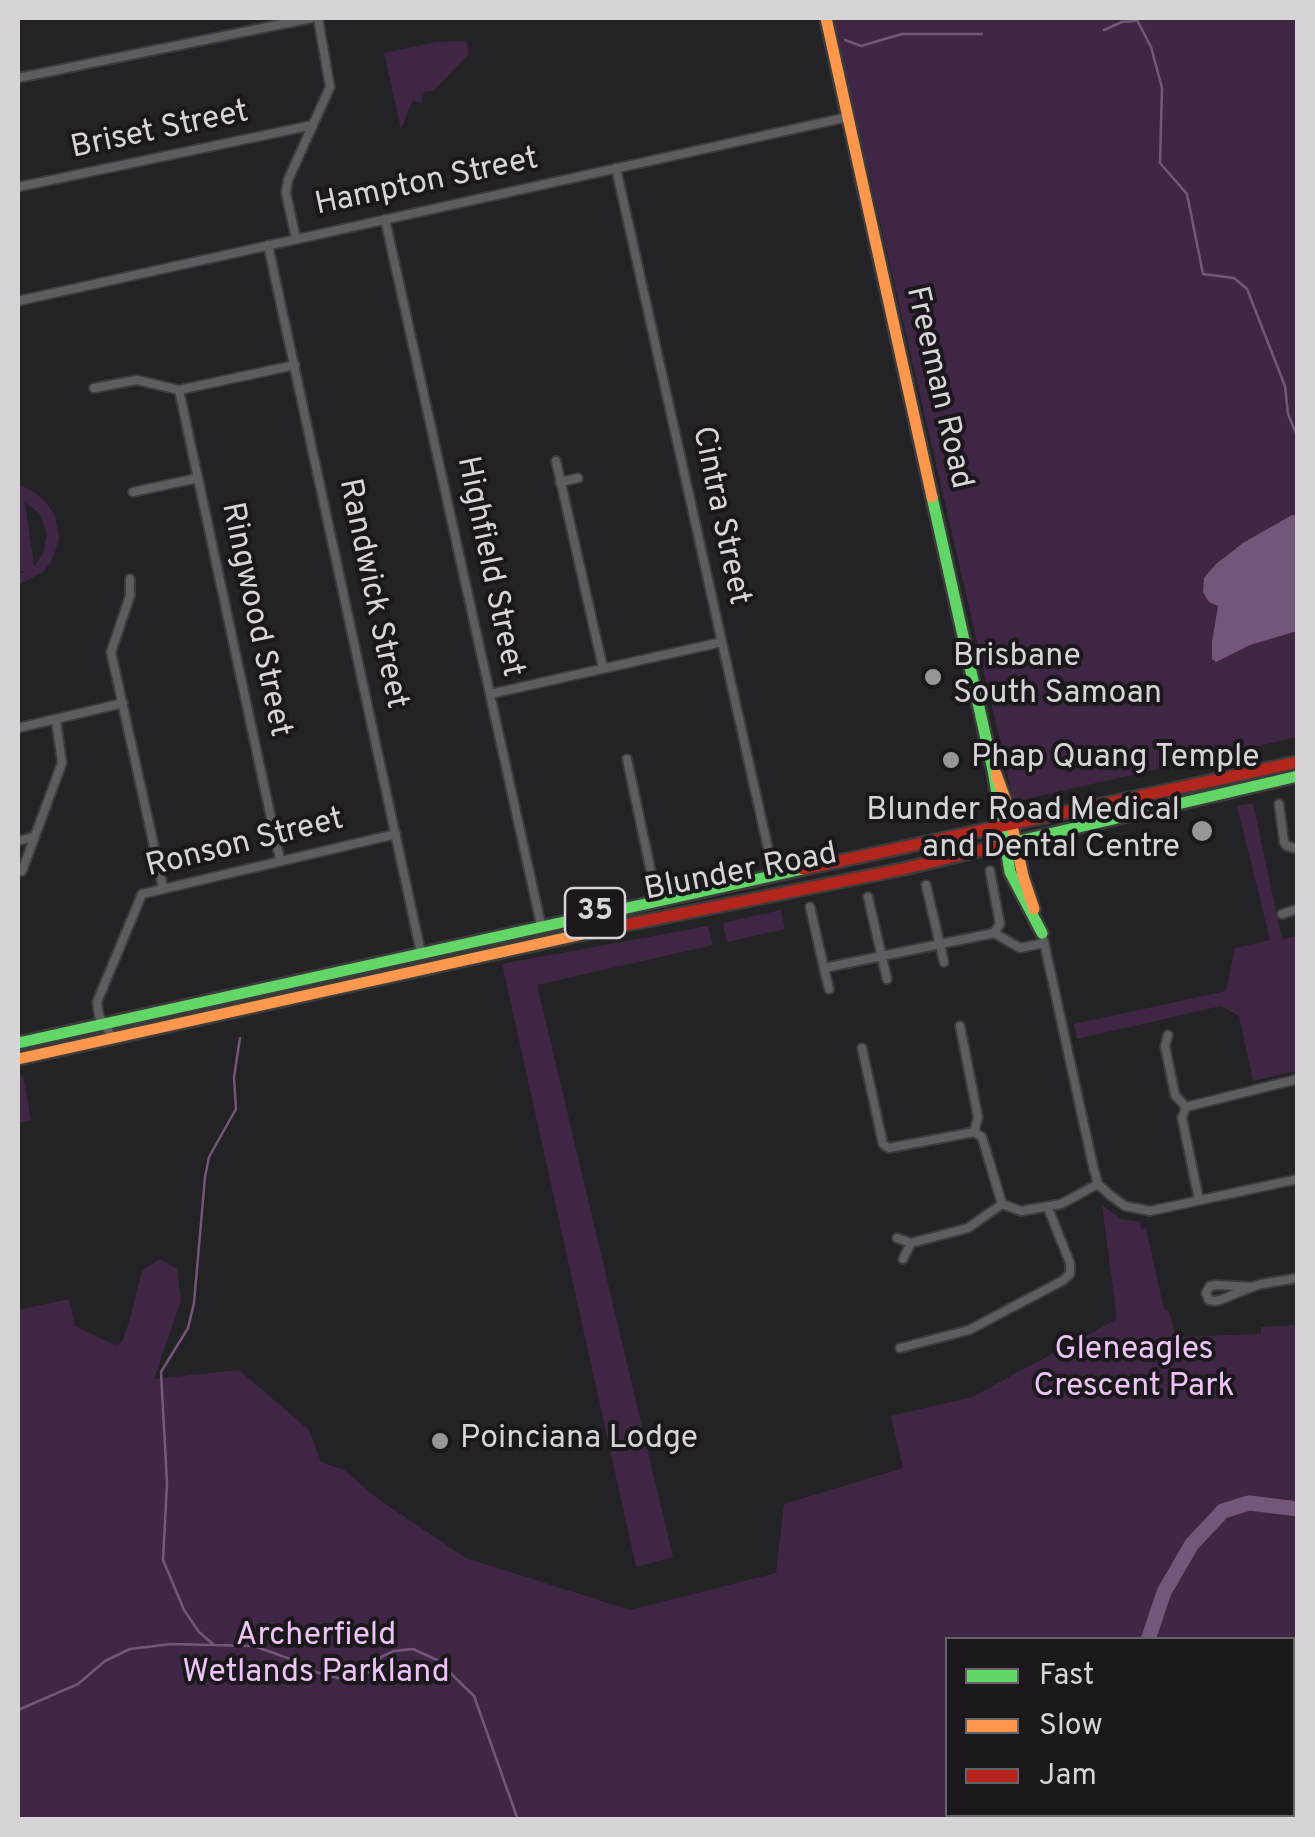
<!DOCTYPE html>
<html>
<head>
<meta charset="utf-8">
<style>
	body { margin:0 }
	#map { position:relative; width:1315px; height:1837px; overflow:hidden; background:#232224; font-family:Overpass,sans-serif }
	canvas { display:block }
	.frame { position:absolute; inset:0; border:20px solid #d6d4d6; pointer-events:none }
	.legend { position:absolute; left:945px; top:1637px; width:350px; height:180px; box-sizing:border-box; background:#1b181c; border:2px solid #666366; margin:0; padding:12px 18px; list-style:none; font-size:30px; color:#d6d4d6 }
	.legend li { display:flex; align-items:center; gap:20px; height:50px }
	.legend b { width:50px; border:2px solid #666366 }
</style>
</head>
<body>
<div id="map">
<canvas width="1315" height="1837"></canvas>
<div class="frame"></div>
<ul class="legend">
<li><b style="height:12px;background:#63d668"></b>Fast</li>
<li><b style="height:12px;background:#ff974d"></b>Slow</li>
<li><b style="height:12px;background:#b3261e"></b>Jam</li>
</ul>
</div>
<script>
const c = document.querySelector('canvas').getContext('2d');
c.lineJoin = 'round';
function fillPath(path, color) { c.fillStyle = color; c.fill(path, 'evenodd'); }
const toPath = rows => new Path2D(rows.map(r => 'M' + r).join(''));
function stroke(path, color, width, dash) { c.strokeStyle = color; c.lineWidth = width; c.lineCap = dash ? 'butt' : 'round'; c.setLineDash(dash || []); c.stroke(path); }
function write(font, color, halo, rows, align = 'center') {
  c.font = font + ' Overpass,sans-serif'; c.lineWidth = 8; c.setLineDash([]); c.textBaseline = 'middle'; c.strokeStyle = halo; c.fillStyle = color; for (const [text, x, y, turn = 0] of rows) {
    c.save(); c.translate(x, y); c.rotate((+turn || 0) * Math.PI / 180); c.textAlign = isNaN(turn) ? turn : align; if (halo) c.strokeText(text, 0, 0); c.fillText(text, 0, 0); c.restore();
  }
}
fillPath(toPath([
	[833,18,1297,18,1297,737,1014,802],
	[466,41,469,54,433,91,424,92,421,103,413,100,401,129,384,53,436,42],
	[18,485,34,492,46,502,55,516,59,539,52,560,43,572,18,585,18,574,26,571,18,571],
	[25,502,40,514,47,533,43,554,34,566],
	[1253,803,1282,939,1297,936,1297,1071,1253,1081,1239,1016,1221,1006,1077,1039,1074,1024,1226,991,1235,948,1270,940,1237,806],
	[781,910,785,929,727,942,723,923],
	[708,926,713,945,537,985,673,1557,636,1567,502,964],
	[23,1075,31,1120,18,1123,18,1076],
	[1102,1205,1121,1219,1140,1222,1141,1229,1146,1228,1164,1309,1169,1312,1176,1337,1261,1334,1261,1327,1297,1325,1297,1819,18,1819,18,1310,69,1299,75,1326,115,1345,122,1342,130,1319,142,1271,160,1259,177,1269,181,1300,154,1379,239,1370,309,1430,321,1462,344,1470,378,1499,466,1558,630,1610,776,1573,784,1504,903,1468,891,1416,972,1397,1117,1319],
	[948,1640,1292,1640,1292,1814,948,1814]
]), '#402645');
fillPath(toPath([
	[1292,515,1298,516,1297,631,1250,645,1216,662,1212,659,1212,642,1218,606,1209,602,1203,592,1204,578,1216,564,1243,543]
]), '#75567b');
stroke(toPath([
	[1136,18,1151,47,1162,88,1160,163,1187,194,1203,274,1234,278,1247,289,1285,386,1288,414,1298,438],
	[1104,30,1122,22,1135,21],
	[845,40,861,46,902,34,982,34],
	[213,1644,199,1632,184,1610,163,1560,167,1483,161,1372,188,1328,194,1303,205,1177,209,1157,236,1109,234,1077,240,1038],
	[18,1710,78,1684,105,1661,130,1649,171,1644,254,1646,293,1660,308,1670,338,1678,369,1672,381,1657,394,1651,413,1649,437,1660,474,1696,518,1820]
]), '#75567b', 2.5);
stroke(toPath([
	[1148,1640,1164,1592,1192,1544,1223,1511,1249,1503,1298,1509],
	[1092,1820,1094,1814]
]), '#75567b', 15);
const street = toPath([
	[18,78,312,18],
	[616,168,774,875],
	[18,187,313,125],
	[385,219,541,925],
	[296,239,286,193,288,180,330,87,318,18],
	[268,245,421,953],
	[18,301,848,117],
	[94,388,137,380,179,390,295,365],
	[179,390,280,860],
	[556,461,603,668],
	[560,482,578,478],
	[133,492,198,478],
	[130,579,130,596,111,652,163,887],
	[490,694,722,642],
	[18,728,123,703],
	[627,759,657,900],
	[1279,804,1284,842,1287,846,1298,849],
	[18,841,33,837],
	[22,871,62,763,56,720],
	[990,871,1000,924,994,933],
	[926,885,944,962],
	[868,897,887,979],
	[810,907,824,968,994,933,1020,948,1044,943],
	[1282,914,1298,909],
	[1042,933,1093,1166,1098,1184,1111,1196,1125,1206,1150,1211,1298,1179],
	[824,968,829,989],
	[960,1026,978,1117,974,1132],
	[1168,1035,1165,1046,1175,1095,1186,1107],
	[113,1038,99,1016,97,1002,142,894,396,834],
	[862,1048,883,1144,889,1148,974,1132,982,1137,1002,1204,1021,1211,1061,1204,1098,1184],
	[1199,1200,1182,1118,1186,1107,1298,1079],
	[897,1238,911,1243],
	[903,1259,911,1243,968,1228,1002,1204],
	[1252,1287,1217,1285,1210,1286,1206,1293,1209,1300,1215,1301,1220,1300,1252,1287,1261,1284,1298,1278],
	[900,1348,969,1330,1062,1281,1070,1274,1070,1263,1048,1208]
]);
const fast = toPath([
	[932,497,993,770,1010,872,1042,933],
	[993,847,1298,776],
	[18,1043,803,869]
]);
const slow = toPath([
	[826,18,932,497],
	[996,774,1008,807,1023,876,1034,909],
	[18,1059,610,928]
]);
const jam = toPath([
	[803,869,1298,762],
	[610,928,903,869,993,847]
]);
stroke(street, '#3d3c3d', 12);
stroke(fast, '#3d3c3d', 16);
stroke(slow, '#3d3c3d', 16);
stroke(jam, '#3d3c3d', 16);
stroke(street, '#5d5c5e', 8);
stroke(fast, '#63d668', 11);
stroke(slow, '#ff974d', 11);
stroke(jam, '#b3261e', 11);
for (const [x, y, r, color] of [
	[933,677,10,"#979698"],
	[951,760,10,"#979698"],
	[1202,831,12,"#979698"],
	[440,1441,10,"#979698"]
]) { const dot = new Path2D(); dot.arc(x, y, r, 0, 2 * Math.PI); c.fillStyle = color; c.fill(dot); stroke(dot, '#1b181c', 4); }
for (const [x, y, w] of [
	[595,913,60]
]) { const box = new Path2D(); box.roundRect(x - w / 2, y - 25, w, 50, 8); c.fillStyle = '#1b181c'; c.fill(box); stroke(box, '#d6d4d6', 2.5); }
write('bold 30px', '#d6d4d6', null, [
	["35",595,913]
]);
write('32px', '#d6d4d6', '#1b181c', [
	["Briset Street",160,132,-12],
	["Hampton Street",427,184,-12],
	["Freeman Road",937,388,77],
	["Cintra Street",719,516,78],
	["Highfield Street",488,567,78],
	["Randwick Street",371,594,78],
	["Ringwood Street",254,620,78],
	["Ronson Street",245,845,-14],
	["Blunder Road",741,874,-11]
]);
write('32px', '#d6d4d6', '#1b181c', [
	["Brisbane",953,659],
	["South Samoan",953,696],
	["Phap Quang Temple",971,760],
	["Blunder Road Medical",1180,813,"right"],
	["and Dental Centre",1180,850,"right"],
	["Poinciana Lodge",460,1441]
], 'left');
write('32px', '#eec3f7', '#1b181c', [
	["Gleneagles",1134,1352],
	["Crescent Park",1134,1389],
	["Archerfield",316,1638],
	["Wetlands Parkland",316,1675]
]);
</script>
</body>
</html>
